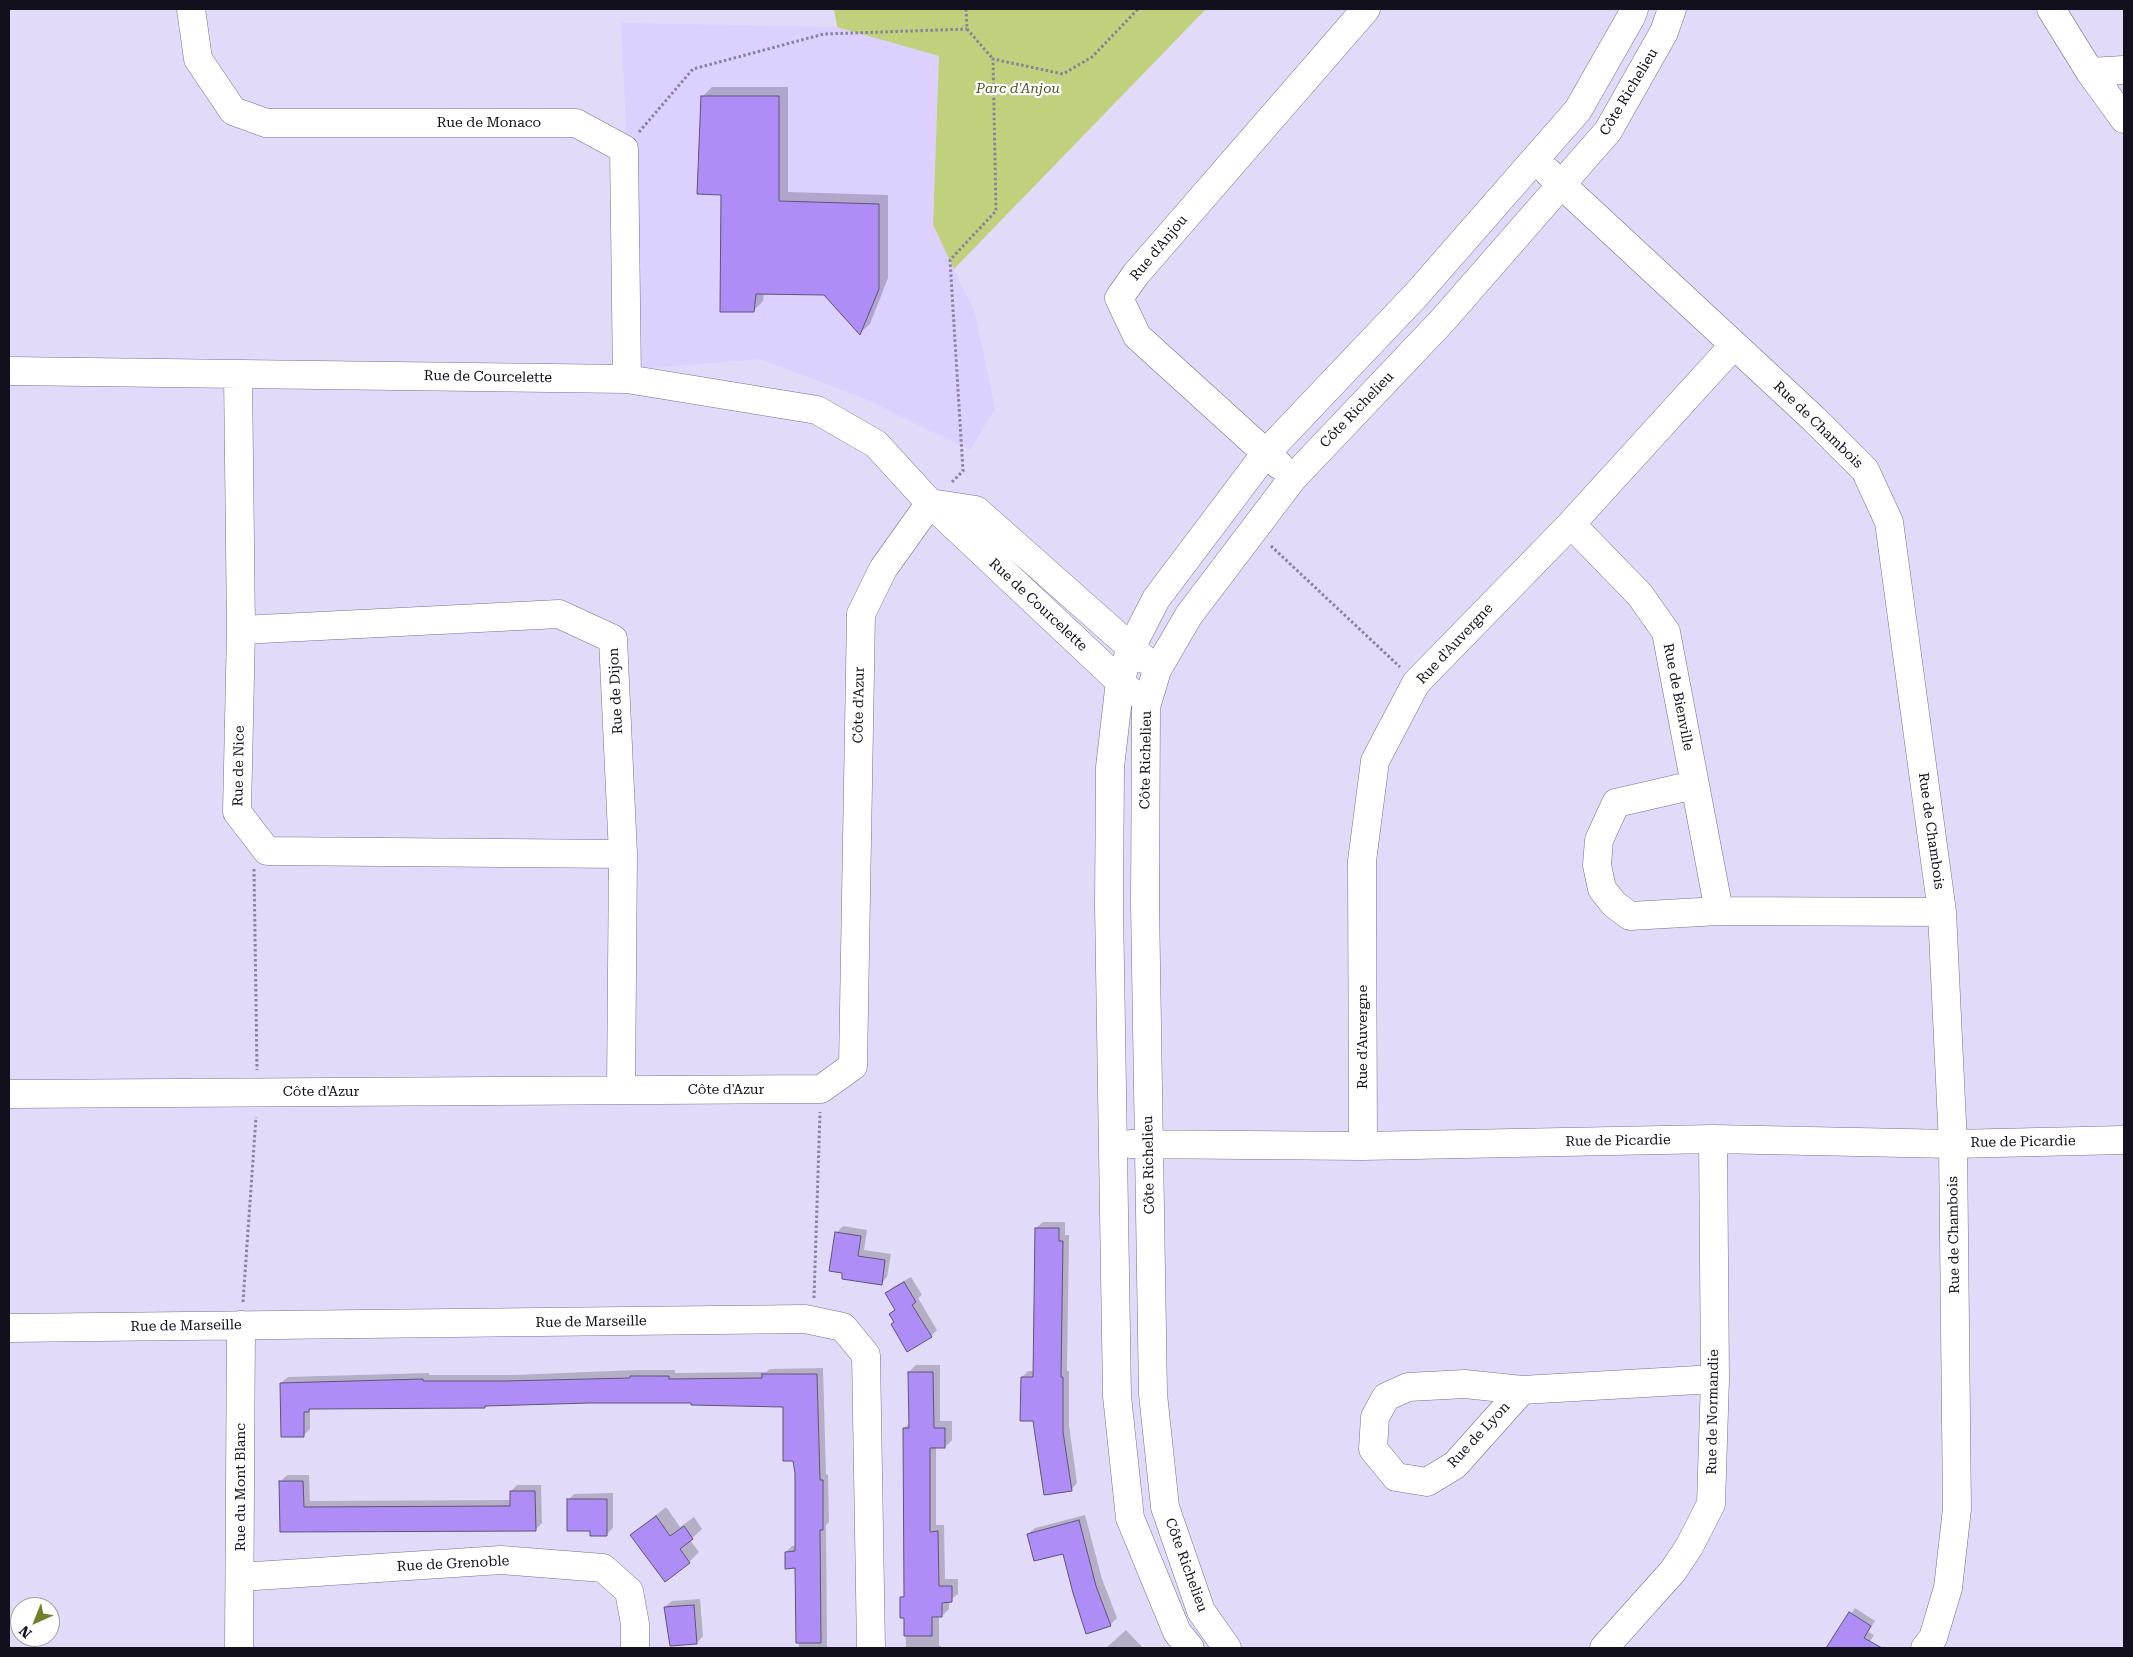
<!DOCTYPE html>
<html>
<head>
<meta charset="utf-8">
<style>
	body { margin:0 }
	#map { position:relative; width:2133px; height:1657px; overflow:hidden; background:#e2daf9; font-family:"Roboto Serif",serif }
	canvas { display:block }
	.frame { position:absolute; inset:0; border:10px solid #13101d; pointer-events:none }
	.north { position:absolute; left:10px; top:1597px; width:50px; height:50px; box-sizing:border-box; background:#fff; border:1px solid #a19fa5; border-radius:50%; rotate:224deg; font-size:14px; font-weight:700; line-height:20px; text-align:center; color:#13101d }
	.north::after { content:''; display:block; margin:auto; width:18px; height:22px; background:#717e2a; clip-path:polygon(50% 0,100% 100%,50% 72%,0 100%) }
</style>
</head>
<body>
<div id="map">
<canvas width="2133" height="1657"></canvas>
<div class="frame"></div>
<div class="north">N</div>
</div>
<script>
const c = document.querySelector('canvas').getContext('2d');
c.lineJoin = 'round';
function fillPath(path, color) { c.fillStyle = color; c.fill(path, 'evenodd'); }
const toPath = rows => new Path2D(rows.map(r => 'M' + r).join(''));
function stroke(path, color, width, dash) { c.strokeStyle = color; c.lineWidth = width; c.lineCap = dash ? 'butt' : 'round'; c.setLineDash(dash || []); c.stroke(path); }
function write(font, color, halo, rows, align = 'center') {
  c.font = font + ' "Roboto Serif",serif'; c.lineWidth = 4.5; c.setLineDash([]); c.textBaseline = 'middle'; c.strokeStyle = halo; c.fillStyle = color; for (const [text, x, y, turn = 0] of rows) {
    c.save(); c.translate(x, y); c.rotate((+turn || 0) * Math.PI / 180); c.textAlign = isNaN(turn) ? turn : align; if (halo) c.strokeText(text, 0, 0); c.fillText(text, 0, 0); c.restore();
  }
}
fillPath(toPath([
	[621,23,837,27,939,56,933,225,975,313,995,409,970,450,863,398,760,359,638,369]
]), '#dcd0fe');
fillPath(toPath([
	[834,9,1206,9,954,269,933,225,939,56,837,27]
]), '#c1d07d');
fillPath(toPath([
	[712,87,788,87,788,192,888,195,888,278,870,324,860,333,825,294,764,293,763,301,753,311,723,194,702,97],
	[1043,1222,1065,1222,1065,1235,1069,1235,1067,1371,1069,1371,1069,1425,1077,1483,1071,1490,1034,1420,1022,1377,1028,1371,1035,1371,1036,1228],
	[843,1226,867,1230,864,1250,891,1254,887,1277,881,1284,836,1233],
	[911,1277,922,1295,918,1298,937,1330,931,1336,895,1322,890,1314,896,1309,887,1293,893,1287],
	[916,1365,940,1365,940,1421,952,1421,952,1440,945,1447,936,1447,936,1525,944,1525,945,1579,958,1579,958,1594,949,1601,949,1609,942,1616,939,1616,939,1646,941,1646,941,1648,906,1648,905,1617,902,1597,906,1594,904,1428,910,1423,909,1372],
	[823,1368,826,1475,828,1474,829,1522,826,1525,827,1648,799,1648,796,1567,786,1552,792,1546,796,1546,796,1473,784,1405,692,1402,590,1402,487,1405,485,1407,312,1407,310,1410,310,1429,304,1435,281,1383,288,1377,429,1373,429,1375,513,1375,637,1370,675,1370,675,1373,766,1372,770,1369],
	[287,1475,309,1475,310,1501,511,1500,511,1491,517,1485,541,1485,542,1523,535,1530,281,1531,281,1481],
	[613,1493,613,1528,607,1534,591,1530,568,1500,574,1494],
	[666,1507,680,1527,694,1517,702,1529,690,1540,699,1552,689,1562,632,1535],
	[1085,1515,1102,1579,1117,1618,1110,1625,1087,1632,1064,1552,1028,1534,1035,1528],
	[700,1599,703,1636,697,1643,669,1623,666,1623,665,1607,672,1601],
	[1855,1608,1875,1621,1868,1632,1874,1635,1866,1648,1828,1648],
	[1126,1630,1143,1648,1106,1648]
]), '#0003');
const building = toPath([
	[701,96,779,96,779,201,879,204,879,289,860,335,824,295,756,294,754,312,720,312,721,195,697,194,701,96],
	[1035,1228,1059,1228,1059,1241,1063,1241,1061,1377,1063,1377,1063,1432,1072,1491,1044,1495,1033,1421,1020,1421,1021,1377,1033,1377,1035,1228],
	[835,1232,861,1236,858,1256,885,1260,882,1285,842,1279,842,1273,829,1271,835,1232],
	[904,1282,916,1302,912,1305,932,1337,907,1352,891,1324,894,1322,889,1314,895,1310,885,1293,904,1282],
	[908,1372,933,1372,934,1428,945,1428,945,1448,930,1448,930,1532,938,1531,939,1586,952,1586,952,1602,942,1603,942,1617,932,1617,932,1636,904,1636,904,1618,900,1618,900,1597,904,1597,903,1428,909,1428,908,1372],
	[762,1374,817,1374,820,1480,823,1480,823,1530,820,1530,821,1643,796,1643,795,1568,785,1569,785,1552,795,1551,795,1473,793,1461,783,1461,783,1407,691,1405,691,1403,590,1403,485,1406,485,1408,309,1409,309,1412,304,1412,304,1437,281,1437,280,1383,423,1379,423,1381,506,1381,630,1378,630,1376,669,1376,669,1379,762,1378,762,1374],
	[279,1481,303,1481,304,1507,510,1506,510,1491,535,1491,536,1531,280,1532,279,1481],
	[567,1499,607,1499,607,1536,590,1536,590,1531,567,1531,567,1499],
	[656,1516,670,1536,684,1526,693,1539,680,1549,690,1563,665,1582,630,1535,656,1516],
	[1079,1520,1096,1586,1111,1626,1086,1634,1073,1593,1063,1554,1034,1561,1027,1534,1079,1520],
	[694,1605,697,1644,670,1646,664,1607,694,1605],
	[1849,1612,1871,1626,1864,1638,1882,1648,1826,1648,1849,1612]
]);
fillPath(building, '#af8df6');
stroke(building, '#5d5476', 1);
const minor = toPath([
	[191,9,198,59,233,111,266,123,576,123,624,149,627,379],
	[2051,9,2090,72,2124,119],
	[2090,72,2124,70],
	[1548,172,1814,419,1865,470,1889,522,1942,912,1953,1144,1957,1509,1948,1588,1933,1638,1925,1648],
	[9,371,627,379,817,410,876,444,930,503,1131,692],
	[238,374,241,630,237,812,267,851,623,854],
	[1279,465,1137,336,1119,298,1136,274,1366,9],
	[930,503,976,510,1144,659],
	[1571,524,1640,595,1666,632,1719,911],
	[241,630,559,614,613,639,623,854,621,1090],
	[1694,785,1616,803,1599,840,1597,865,1602,889,1614,904,1630,916,1719,911,1942,912],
	[9,1094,821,1089,853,1066,861,614,883,569,930,503],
	[1131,1144,1363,1146,1713,1139,1953,1144,2124,1140],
	[1363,1146,1362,861,1375,761,1416,683,1571,524,1734,345],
	[9,1328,805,1319,843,1327,866,1355,871,1648],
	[1465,1384,1522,1390,1455,1465,1427,1482,1396,1477,1373,1449,1375,1417,1386,1397,1408,1387,1465,1384],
	[1522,1390,1715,1379],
	[240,1577,501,1560,603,1568,629,1591,635,1624,635,1648],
	[239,1648,241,1325],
	[1190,1648,1177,1632,1130,1518,1117,1396,1109,905,1110,767,1120,681,1131,648,1156,599,1266,453,1416,295,1578,110,1631,17,1634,9],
	[1227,1648,1201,1611,1165,1507,1153,1394,1145,904,1146,707,1157,670,1189,615,1293,478,1443,320,1608,131,1664,32,1672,9],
	[1604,1648,1673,1571,1689,1547,1711,1504,1715,1379,1713,1139]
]);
stroke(minor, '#796f92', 29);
stroke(toPath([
	[966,9,967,29,993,59],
	[639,132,693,69,824,34,967,29],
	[952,482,963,471,950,260,996,211,993,59,1063,74,1092,57,1138,9],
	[1271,546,1400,667],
	[254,869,257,1070],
	[814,1298,820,1112],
	[243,1302,256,1117]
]), '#88829a', 3, [2.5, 2.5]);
stroke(minor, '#fff', 28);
write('italic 14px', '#505927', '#fff', [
	["Parc d'Anjou",1018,89]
]);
write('14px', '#13101d', '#fff', [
	["Côte Richelieu",1629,92,-59],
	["Rue de Monaco",489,123],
	["Rue d'Anjou",1159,248,-50],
	["Rue de Courcelette",488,377,1],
	["Côte Richelieu",1357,410,-46],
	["Rue de Chambois",1818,425,44],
	["Rue de Courcelette",1038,605,43],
	["Rue d'Auvergne",1455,644,-47],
	["Rue de Dijon",616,691,-93],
	["Rue de Bienville",1678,697,79],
	["Côte d'Azur",859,705,-89],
	["Côte Richelieu",1146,760,-89],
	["Rue de Nice",239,766,-89],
	["Rue de Chambois",1931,831,82],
	["Rue d'Auvergne",1363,1037,-90],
	["Côte d'Azur",726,1090],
	["Côte d'Azur",321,1092],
	["Rue de Picardie",1618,1141,-1],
	["Rue de Picardie",2023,1142,-1],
	["Côte Richelieu",1149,1165,-91],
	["Rue de Chambois",1954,1235,-91],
	["Rue de Marseille",591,1322,-1],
	["Rue de Marseille",186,1326,-1],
	["Rue de Normandie",1713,1412,-89],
	["Rue de Lyon",1479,1435,-47],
	["Rue du Mont Blanc",241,1487,-90],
	["Rue de Grenoble",453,1564,-3],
	["Côte Richelieu",1186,1565,70]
]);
</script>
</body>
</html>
